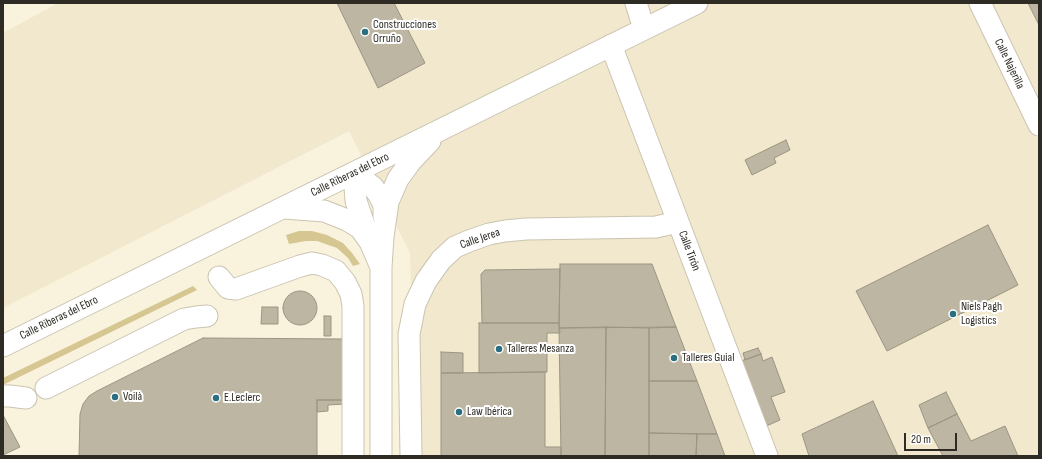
<!DOCTYPE html>
<html>
<head>
<meta charset="utf-8">
<style>
	body { margin:0 }
	#map { position:relative; width:1042px; height:459px; overflow:hidden; background:#f9f3de; font-family:"Sofia Sans Condensed",sans-serif }
	canvas { display:block }
	.frame { position:absolute; inset:0; border:4px solid #2e2b24; pointer-events:none }
	.scale { position:absolute; left:904px; top:433px; width:53px; height:18px; box-sizing:border-box; border:2px solid #2e2b24; border-top:0; padding-left:5px; font-size:12px; line-height:14px; white-space:nowrap; color:#2e2b24; -webkit-text-stroke:3px #fff; paint-order:stroke }
</style>
</head>
<body>
<div id="map">
<canvas width="1042" height="459"></canvas>
<div class="frame"></div>
<div class="scale">20 m</div>
</div>
<script>
const c = document.querySelector('canvas').getContext('2d');
c.lineJoin = 'round';
function fillPath(path, color) { c.fillStyle = color; c.fill(path, 'evenodd'); }
const toPath = rows => new Path2D(rows.map(r => 'M' + r).join(''));
function stroke(path, color, width, dash) { c.strokeStyle = color; c.lineWidth = width; c.lineCap = dash ? 'butt' : 'round'; c.setLineDash(dash || []); c.stroke(path); }
function write(font, color, halo, rows, align = 'center') {
  c.font = font + ' "Sofia Sans Condensed",sans-serif'; c.lineWidth = 4; c.setLineDash([]); c.textBaseline = 'middle'; c.strokeStyle = halo; c.fillStyle = color; for (const [text, x, y, turn = 0] of rows) {
    c.save(); c.translate(x, y); c.rotate((+turn || 0) * Math.PI / 180); c.textAlign = isNaN(turn) ? turn : align; if (halo) c.strokeText(text, 0, 0); c.fillText(text, 0, 0); c.restore();
  }
}
fillPath(toPath([
	[58,3,1039,3,1039,456,416,456,410,253,349,131,3,308,3,33]
]), '#f1e8cd');
fillPath(toPath([
	[299,231,312,231,327,235,343,243,352,253,360,264,353,266,348,258,337,248,317,241,306,241,289,244,286,235],
	[193,286,197,290,3,385,3,378]
]), '#d6c692');
const building = toPath([
	[337,3,394,3,425,63,378,88,337,3],
	[1028,3,1039,3,1039,25,1028,3],
	[786,140,790,150,774,158,776,163,752,175,745,160,786,140],
	[988,225,1018,285,887,351,856,291,988,225],
	[560,264,652,264,676,327,559,328,560,264],
	[560,269,559,323,482,323,481,274,485,270,560,269],
	'283 308a17 17 0 1 1 34 0a17 17 0 1 1-34 0Z',
	[262,307,278,307,278,324,261,324,262,307],
	[324,316,331,316,331,336,324,336,324,316],
	[479,323,559,323,560,333,547,333,547,372,479,373,479,323],
	[606,327,605,456,561,456,559,328,606,327],
	[606,327,649,328,649,456,605,456,606,327],
	[676,327,697,381,649,381,649,328,676,327],
	[203,338,346,339,345,400,317,400,317,456,79,456,80,414,83,404,89,396,97,391,203,338],
	[758,348,761,354,745,360,743,353,758,348],
	[441,352,463,353,463,373,441,373,441,352],
	[761,354,763,361,772,357,785,392,771,397,780,420,764,427,741,361,761,354],
	[545,372,545,447,561,447,561,456,441,456,441,373,545,372],
	[649,381,697,381,717,434,649,433,649,381],
	[946,392,957,414,928,428,919,405,946,392],
	[317,400,345,400,345,404,328,405,328,411,317,412,317,400],
	[873,401,898,456,809,456,802,434,873,401],
	[957,414,971,441,1005,426,1018,456,943,456,928,428,957,414],
	[3,415,20,447,3,455,3,415],
	[649,433,697,434,696,456,649,456,649,433],
	[697,434,717,434,725,456,696,456,697,434]
]);
fillPath(building, '#bcb6a2');
stroke(building, '#9b9582', 1);
const minor = toPath([
	[636,3,644,29],
	[980,3,1039,125],
	[611,45,767,456],
	[354,173,356,201,368,236],
	[354,173,373,187,379,195,384,205,384,217],
	[284,208,324,211,347,220,360,228,370,242,380,265],
	[219,277,228,288,236,289,300,266,312,263,322,265,336,271,345,282,351,294,353,306,353,456],
	[3,346,697,3],
	[46,388,184,319,196,317,207,316],
	[3,396,10,396,26,398],
	[381,456,381,267,383,237,388,202,398,179,411,161,430,141],
	[411,456,409,334,415,304,426,281,441,260,455,247,469,241,489,234,505,231,526,229,656,227,678,222]
]);
stroke(minor, '#cac4b0', 23);
stroke(minor, '#fff', 21);
for (const [x, y, r, color] of [
	[365,32,4,"#2b6e7f"],
	[953,314,4,"#2b6e7f"],
	[499,349,4,"#2b6e7f"],
	[674,358,4,"#2b6e7f"],
	[115,397,4,"#2b6e7f"],
	[216,398,4,"#2b6e7f"],
	[459,412,4,"#2b6e7f"]
]) { const dot = new Path2D(); dot.arc(x, y, r, 0, 2 * Math.PI); c.fillStyle = color; c.fill(dot); stroke(dot, '#fff', 1.5); }
write('12px', '#2e2b24', '#fff', [
	["Construcciones",373,25],
	["Orruño",373,39],
	["Niels Pagh",961,307],
	["Logistics",961,321],
	["Talleres Mesanza",507,349],
	["Talleres Guial",682,358],
	["Voilà",123,397],
	["E.Leclerc",224,398],
	["Law Ibérica",467,412]
], 'left');
write('12px', '#2e2b24', '#fff', [
	["Calle Najerilla",1009,64,64],
	["Calle Riberas del Ebro",350,175,-26],
	["Calle Jerea",480,239,-19],
	["Calle Tirón",689,251,69],
	["Calle Riberas del Ebro",59,318,-26]
]);
</script>
</body>
</html>
